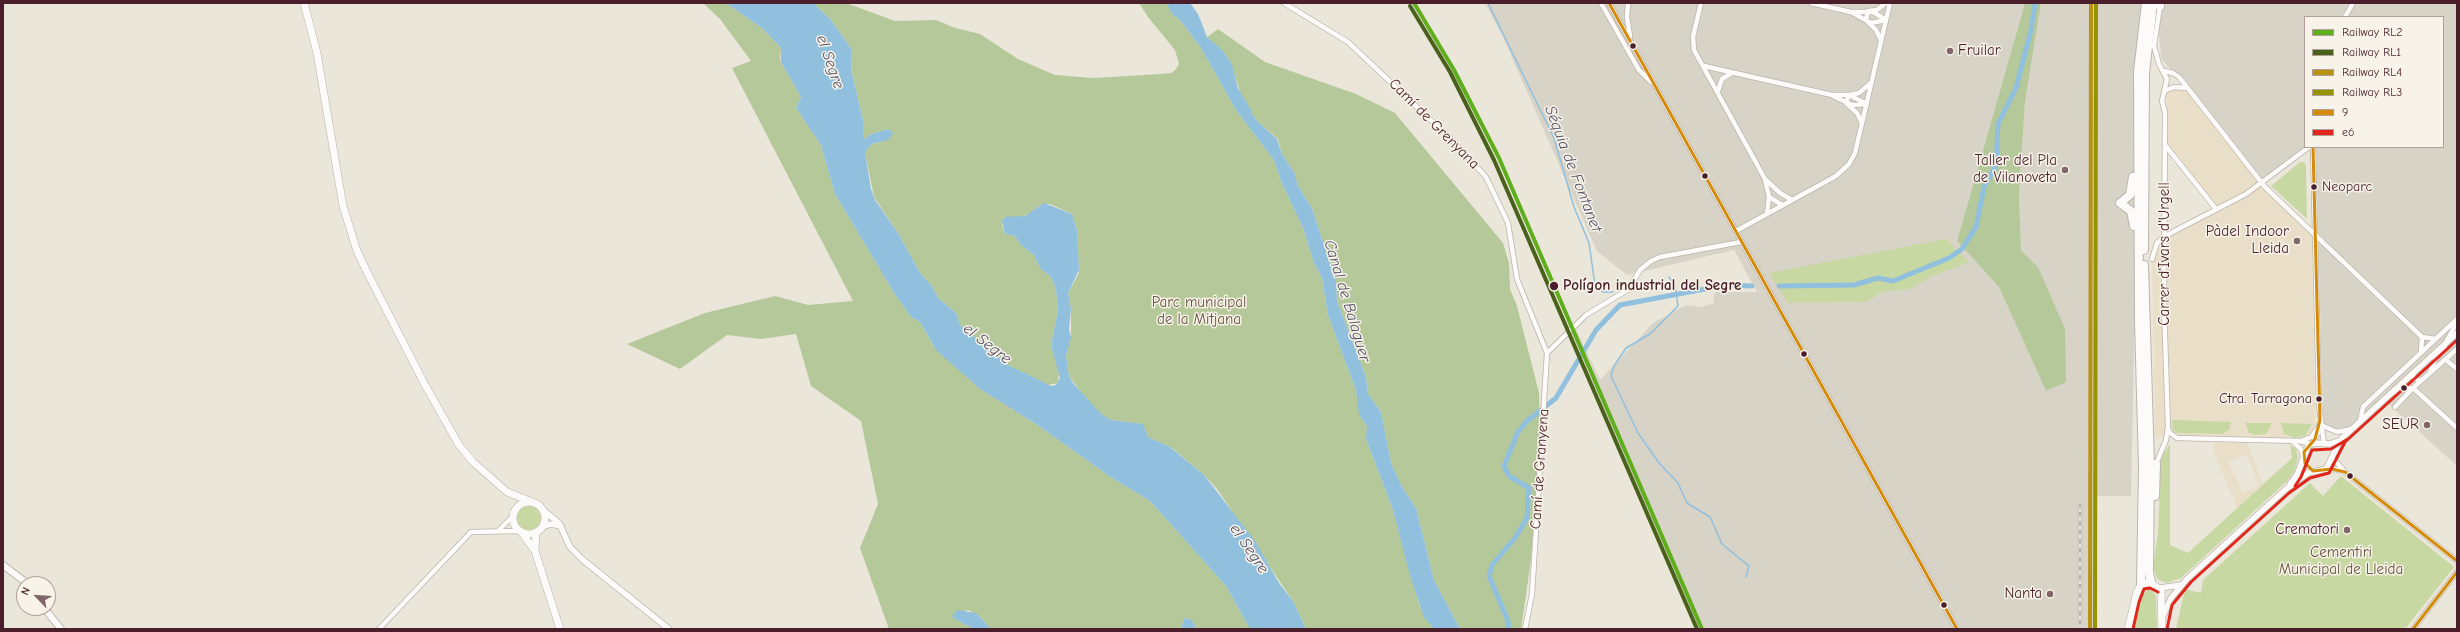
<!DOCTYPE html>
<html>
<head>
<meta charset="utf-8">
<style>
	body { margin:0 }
	#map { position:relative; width:2460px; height:632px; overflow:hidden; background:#eae6da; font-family:"Comic Neue",sans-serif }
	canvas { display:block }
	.frame { position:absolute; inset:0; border:4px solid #4a1f2b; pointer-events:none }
	.legend { position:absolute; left:2304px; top:16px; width:140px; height:132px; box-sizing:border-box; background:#f7f3e8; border:1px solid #b29e9c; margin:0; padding:5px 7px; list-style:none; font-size:12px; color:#4a1f2b }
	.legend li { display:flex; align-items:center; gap:8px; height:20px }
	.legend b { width:20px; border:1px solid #b29e9c }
	.north { position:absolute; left:16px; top:576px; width:40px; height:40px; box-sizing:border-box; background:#f7f3e8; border:1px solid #b29e9c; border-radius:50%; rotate:295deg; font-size:11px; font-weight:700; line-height:16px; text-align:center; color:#4a1f2b }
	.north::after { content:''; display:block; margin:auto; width:14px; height:18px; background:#826568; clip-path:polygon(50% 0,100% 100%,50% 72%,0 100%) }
</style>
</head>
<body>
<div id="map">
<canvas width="2460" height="632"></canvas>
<div class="frame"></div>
<ul class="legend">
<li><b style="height:5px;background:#5faf1c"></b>Railway RL2</li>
<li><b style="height:5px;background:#4a611c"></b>Railway RL1</li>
<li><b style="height:5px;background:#b79213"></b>Railway RL4</li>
<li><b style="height:5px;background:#949300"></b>Railway RL3</li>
<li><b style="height:5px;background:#d48b09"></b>9</li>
<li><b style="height:5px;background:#e1271b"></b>e6</li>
</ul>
<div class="north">N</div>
</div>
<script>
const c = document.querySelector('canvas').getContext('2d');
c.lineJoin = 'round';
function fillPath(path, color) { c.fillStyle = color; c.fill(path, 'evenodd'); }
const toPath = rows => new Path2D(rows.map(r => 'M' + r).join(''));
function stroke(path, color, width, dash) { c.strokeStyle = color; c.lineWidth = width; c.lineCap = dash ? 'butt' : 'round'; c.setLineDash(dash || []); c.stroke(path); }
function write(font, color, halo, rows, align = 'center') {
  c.font = font + ' "Comic Neue",sans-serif'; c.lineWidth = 3; c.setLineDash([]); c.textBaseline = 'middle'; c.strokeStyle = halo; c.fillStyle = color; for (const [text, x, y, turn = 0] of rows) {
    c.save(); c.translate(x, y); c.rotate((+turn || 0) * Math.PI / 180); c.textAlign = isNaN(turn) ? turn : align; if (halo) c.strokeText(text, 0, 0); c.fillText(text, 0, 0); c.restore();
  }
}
fillPath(toPath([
	[2187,88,2262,184,2312,237,2315,424,2309,434,2302,437,2239,440,2155,437,2152,259,2157,243,2215,208,2167,149,2167,90],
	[2247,442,2263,484,2237,508,2213,450,2213,443],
	[2247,455,2259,486,2243,492,2228,462]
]), '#e9dfc8');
fillPath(toPath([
	[1485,3,2025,3,1957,241,1999,287,2046,391,2038,267,2021,250,2019,195,2025,102,2041,3,2141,3,2131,496,2093,496,2095,629,1697,629,1570,333,1575,327,1600,380,1653,323,1686,305,1701,307,1714,303,1714,294,1717,292,1757,292,1734,250,1627,275,1597,251,1502,35],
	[1969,261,1932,276,1911,287,1881,292,1867,302,1789,303],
	[2157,3,2457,3,2457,466,2384,400,2348,428,2332,429,2323,423,2316,147,2443,147,2443,17,2305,17,2305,147,2309,147,2262,184,2161,58]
]), '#d8d3c7');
fillPath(toPath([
	[2300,162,2304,162,2306,165,2307,219,2271,186],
	[1946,239,1969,262,1932,276,1909,289,1881,292,1867,302,1788,303,1769,273],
	[2172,420,2231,422,2229,430,2222,434,2178,433,2173,430],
	[2245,423,2272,423,2266,434,2256,435,2249,433],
	[2281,423,2312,424,2305,436,2295,438,2284,434],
	[2170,444,2170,545,2188,553,2292,458,2290,445,2296,449,2298,458,2294,472,2287,481,2181,578,2167,583,2157,579,2153,567,2158,532,2161,457],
	[2341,476,2454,567,2405,629,2176,629,2185,589,2201,593,2203,580,2310,483,2323,496],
	'517 518a12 12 0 1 1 24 0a12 12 0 1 1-24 0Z',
	[2150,589,2156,595,2157,629,2133,629,2143,593]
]), '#c8d8a2');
fillPath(toPath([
	[703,3,726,3,763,29,781,48,780,60,801,97,796,108,821,145,835,194,894,293,911,317,920,322,934,347,980,389,1036,424,1109,476,1150,501,1226,586,1250,629,1197,629,1192,620,1184,618,1181,629,991,629,978,615,968,610,952,617,974,629,889,629,860,548,878,504,861,421,811,386,796,334,761,339,727,335,680,369,627,344,705,313,775,296,808,305,853,301,732,68,751,61,720,19],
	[813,3,846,3,895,21,936,20,955,28,980,34,1018,59,1055,75,1094,78,1161,74,1172,73,1176,69,1179,64,1175,50,1148,17,1139,3,1166,3,1173,15,1180,20,1201,48,1236,110,1274,160,1281,181,1303,228,1314,263,1322,278,1328,315,1356,390,1362,419,1367,426,1367,442,1393,510,1419,604,1426,619,1434,629,1306,629,1293,601,1217,489,1204,475,1172,448,1148,437,1142,424,1111,420,1100,414,1086,399,1069,376,1066,356,1071,335,1071,309,1068,293,1079,273,1077,230,1072,214,1050,204,1040,205,1032,212,1022,217,1005,217,1003,219,1002,224,1005,234,1015,236,1021,245,1034,255,1040,268,1051,277,1056,289,1058,311,1051,345,1059,373,1058,383,1048,385,1008,365,960,325,956,313,938,298,932,286,920,273,898,233,874,197,865,152,872,144,881,142,889,129,871,134,865,139,863,138,863,120,851,68,852,50,831,20],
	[2025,3,2041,3,2025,102,2019,195,2021,250,2038,267,2065,329,2066,382,2046,391,1999,287,1957,241],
	[1218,29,1265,62,1356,94,1395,113,1503,243,1509,263,1510,289,1517,306,1539,393,1540,429,1531,560,1521,629,1460,629,1434,580,1416,508,1401,485,1391,463,1381,412,1368,394,1366,377,1337,301,1336,282,1312,208,1298,186,1294,172,1282,154,1278,139,1258,122,1245,105,1229,60,1207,37]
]), '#b5c89a');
fillPath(toPath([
	[726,3,813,3,831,20,852,50,851,69,863,120,863,138,865,139,871,134,889,129,893,133,888,140,872,144,865,152,871,189,875,200,898,233,920,273,932,286,938,298,956,313,960,325,1008,365,1051,386,1056,385,1060,378,1051,345,1058,311,1056,289,1051,277,1040,268,1034,255,1021,245,1015,236,1005,234,1002,221,1005,217,1025,216,1044,203,1072,214,1077,230,1079,270,1068,293,1071,309,1069,329,1071,337,1066,356,1069,376,1073,383,1101,414,1111,420,1143,424,1148,437,1170,447,1204,475,1255,541,1279,583,1293,601,1306,629,1250,629,1226,586,1150,501,1109,476,1036,424,980,389,936,350,920,322,911,317,894,293,835,194,821,145,796,108,801,97,781,62,781,48,763,29],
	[1166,3,1190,3,1198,14,1207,37,1223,51,1232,65,1239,93,1245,105,1258,122,1277,139,1282,154,1294,172,1298,186,1312,208,1336,282,1337,301,1366,377,1368,394,1381,412,1391,463,1401,485,1416,508,1434,580,1460,629,1434,629,1424,617,1410,576,1393,510,1366,439,1367,426,1359,415,1356,390,1328,315,1322,278,1314,263,1303,228,1281,181,1274,160,1236,110,1201,48,1180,20,1173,15],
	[957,610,976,613,991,629,974,629,966,625,952,617],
	[1184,618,1192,620,1197,629,1181,629]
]), '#90c0de');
stroke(toPath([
	[1488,3,1554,138,1574,207,1589,243,1595,285,1603,292,1613,292],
	[1669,277,1675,286,1678,306,1650,334,1626,348,1614,366,1611,376,1638,433,1659,463,1678,483,1687,503,1710,517,1722,544,1749,566,1746,577]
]), '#90c0de', 1.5);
stroke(toPath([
	[1237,91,1249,112],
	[1779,286,1854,285,1878,278,1893,281,1949,258,1962,249,1976,227,1984,187,1996,165,1998,124,2016,88,2031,30,2035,3],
	[1509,629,1508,621,1489,576,1492,565,1515,538,1527,518,1529,488,1509,476,1504,466,1518,432,1526,422,1556,398,1596,330,1620,305,1726,285,1752,286]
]), '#90c0de', 5);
const minor = toPath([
	[1284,3,1348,42,1453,141,1486,177,1508,223,1517,279,1547,353,1532,594,1525,629],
	[1601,3,1639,70,1651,82],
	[1609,3,1957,629],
	[1628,3,1627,17,1630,36],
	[1701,3,1693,37,1694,50,1765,179,1769,197,1767,214],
	[1811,3,1851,12,1871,23,1886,20],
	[1852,12,1873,12,1886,20],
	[2345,17,2353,3],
	[1881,40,1876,30,1866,20,1868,11,1877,10,1886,3],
	[1704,66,1832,95,1849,95,1867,104],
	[2164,71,2173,73,2179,77,2265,187,2422,337,2436,339],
	[1718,91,1722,79,1732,73],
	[2164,91,2174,87,2187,88],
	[1833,96,1852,105,1867,104],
	[1862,123,1857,113,1846,103,1849,95,1859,93,1872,82],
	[2165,145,2216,209],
	[2313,147,2319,405,2324,444],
	[1765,179,1780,193,1792,200],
	[1769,197,1782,205],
	[1736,231,1836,176,1849,164,1855,153,1890,3],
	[2152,259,2157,243,2165,236,2246,194,2309,147],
	[2446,342,2457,322],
	[1547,353,1586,315,1629,289,1640,270,1651,261,1660,257,1741,242],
	[2421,353,2422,337],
	[2446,360,2457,369],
	[2430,372,2435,360,2445,346],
	[2410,375,2420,381],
	[2393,393,2404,388,2413,388,2457,428],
	[2395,407,2413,388,2457,349],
	[2360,421,2363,407,2457,319],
	[2321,425,2337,432,2352,429],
	[2168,429,2170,433,2177,438,2299,441,2312,444,2318,433,2319,425],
	[2301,441,2311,437,2317,429],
	[2293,442,2301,449,2303,457],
	[2332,457,2345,472,2457,561],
	[2156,464,2166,440,2168,427,2164,304,2165,113,2162,101,2167,79,2159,64,2154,46,2160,6],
	[2323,470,2335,469,2345,472],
	[499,530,513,516],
	[379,629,471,532,519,531],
	[2413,629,2457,572]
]);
const tertiary = toPath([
	[2290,484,2297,475,2308,446,2314,443,2330,444,2341,440],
	[543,510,559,523,570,547,583,560,669,629],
	[542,527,551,524,561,526],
	[2160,588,2181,585],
	[2163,616,2171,598,2187,579,2286,489,2308,473,2326,469,2341,439,2457,333]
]);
const secondary = toPath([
	[3,565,28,584],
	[44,608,61,629]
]);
const primary = toPath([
	[304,3,317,53,343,206,357,251,368,274,425,385,459,445,473,462,507,492,532,502],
	'513 518a16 16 0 1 1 32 0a16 16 0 1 1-32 0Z',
	[536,532,535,551,560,629],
	[522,533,535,551],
	[2128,629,2137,592,2141,585,2146,583,2151,583,2161,590,2162,629]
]);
const trunk = toPath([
	[2160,6,2160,3],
	[2120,203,2130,195,2133,177],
	[2120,203,2131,211,2134,226],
	[2144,250,2145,73,2153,3],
	[2144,265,2150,465,2149,572,2151,583],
	[2155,496,2156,464],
	[2141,585,2143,467,2139,321,2138,72,2146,3]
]);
stroke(minor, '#bbb4ad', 6);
stroke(tertiary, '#bbb4ad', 7);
stroke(secondary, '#bbb4ad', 8);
stroke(primary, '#bbb4ad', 8);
stroke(trunk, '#bbb4ad', 10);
stroke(minor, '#fcfbf9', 4.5);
stroke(tertiary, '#fcfbf9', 5.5);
stroke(secondary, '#fcfbf9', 6);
stroke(primary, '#fcfbf9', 7);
stroke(trunk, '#fcfbf9', 8);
const rail = toPath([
	[2080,629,2080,505]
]);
stroke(rail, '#bab4b4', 3);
stroke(rail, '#f7f3e8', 1.5, [4.5]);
stroke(toPath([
	[1609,3,1957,629],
	[2313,147,2320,420,2315,439,2304,452,2305,463,2313,471,2332,469,2345,472,2457,561],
	[2413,629,2457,572]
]), '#d48b09', 3);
stroke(toPath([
	[2295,486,2301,477,2312,450,2331,449,2348,439],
	[2133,629,2139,602,2144,589,2150,588,2158,592],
	[2167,629,2172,605,2191,582,2289,493,2310,478,2329,473,2345,442,2457,340]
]), '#e1271b', 3);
stroke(toPath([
	[1414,3,1454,70,1499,158,1702,629]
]), '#5faf1c', 4);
stroke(toPath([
	[1410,6,1450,72,1494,160,1697,629]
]), '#4a611c', 4);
stroke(toPath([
	[2090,629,2091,3]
]), '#b79213', 4);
stroke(toPath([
	[2095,629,2096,3]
]), '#949300', 4);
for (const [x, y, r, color] of [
	[1633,46,3.5,"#4a1f2b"],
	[1950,51,4,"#826568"],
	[2065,170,4,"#826568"],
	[1705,176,3.5,"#4a1f2b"],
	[2314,187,3.5,"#4a1f2b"],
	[2297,241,4,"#826568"],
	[1554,286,5,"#4a1f2b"],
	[1804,354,3.5,"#4a1f2b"],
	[2404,388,3.5,"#4a1f2b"],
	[2319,399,3.5,"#4a1f2b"],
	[2427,425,4,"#826568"],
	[2350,476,3.5,"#4a1f2b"],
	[2347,530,4,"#826568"],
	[2050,594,4,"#826568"],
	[1944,605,3.5,"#4a1f2b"]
]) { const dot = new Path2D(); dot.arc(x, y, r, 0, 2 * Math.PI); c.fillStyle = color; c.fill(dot); stroke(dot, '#f7f3e8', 1.5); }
write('14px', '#4a1f2b', '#f7f3e8', [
	["Neoparc",2322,187],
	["Ctra. Tarragona",2312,399,"right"]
], 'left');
write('15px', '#4a1f2b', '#f7f3e8', [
	["Fruilar",1958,51,"left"],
	["Taller del Pla",2057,161],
	["de Vilanoveta",2057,178],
	["Pàdel Indoor",2289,232],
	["Lleida",2289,249],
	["SEUR",2419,425],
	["Crematori",2339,530],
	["Nanta",2042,594]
], 'right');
write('15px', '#4a1f2b', '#f7f3e8', [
	["Camí de Grenyana",1434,124,45],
	["Carrer d'Ivars d'Urgell",2165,254,-90],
	["Camí de Granyena",1540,469,-86]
]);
write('bold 15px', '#4a1f2b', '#f7f3e8', [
	["Polígon industrial del Segre",1563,286]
], 'left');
write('15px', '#685341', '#f7f3e8', [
	["Parc municipal",1199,303],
	["de la Mitjana",1199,320],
	["Cementiri",2341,553],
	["Municipal de Lleida",2341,570]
]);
write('italic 16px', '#55516a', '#f7f3e8', [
	["el Segre",830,62,71],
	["Séquia de Fontanet",1573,169,69],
	["Canal de Balaguer",1347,301,73],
	["el Segre",987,344,38],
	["el Segre",1249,549,56]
]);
</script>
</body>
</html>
